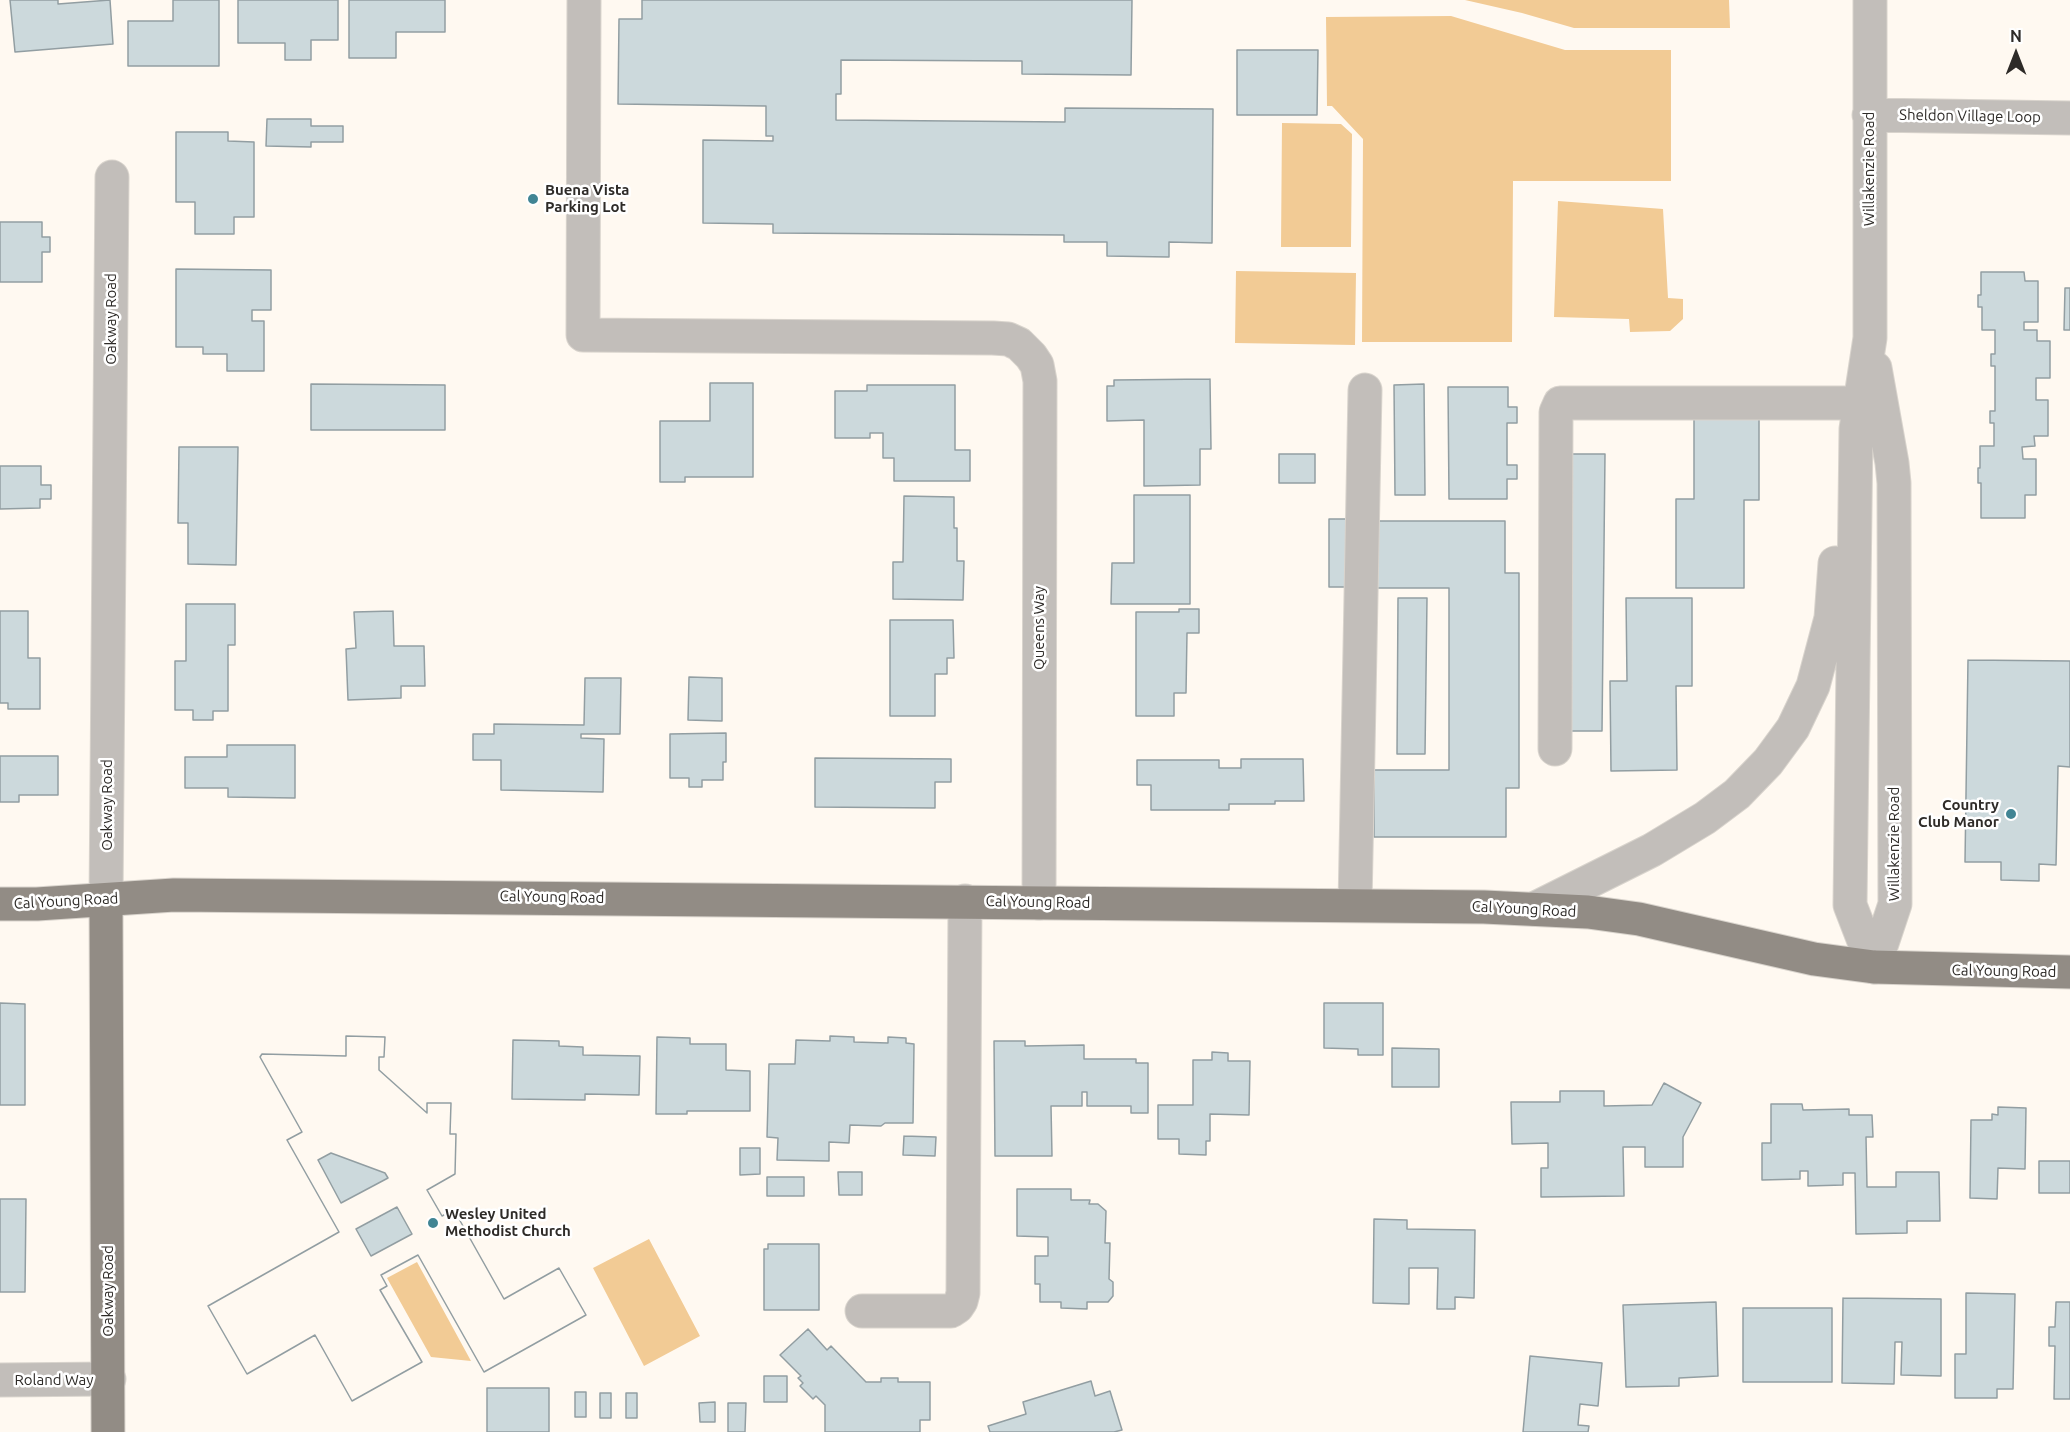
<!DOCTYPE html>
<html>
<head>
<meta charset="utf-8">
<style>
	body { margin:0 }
	#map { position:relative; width:2070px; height:1432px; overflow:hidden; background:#fff9f1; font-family:Ubuntu,sans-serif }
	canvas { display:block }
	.north { position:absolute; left:1986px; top:24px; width:60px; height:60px; -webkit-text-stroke:4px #fff; paint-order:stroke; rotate:0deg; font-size:16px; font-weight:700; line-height:24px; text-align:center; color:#2e2b28 }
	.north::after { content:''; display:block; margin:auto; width:21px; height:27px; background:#2e2b28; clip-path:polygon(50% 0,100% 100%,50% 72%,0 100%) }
</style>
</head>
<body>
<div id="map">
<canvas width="2070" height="1432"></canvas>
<div class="north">N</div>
</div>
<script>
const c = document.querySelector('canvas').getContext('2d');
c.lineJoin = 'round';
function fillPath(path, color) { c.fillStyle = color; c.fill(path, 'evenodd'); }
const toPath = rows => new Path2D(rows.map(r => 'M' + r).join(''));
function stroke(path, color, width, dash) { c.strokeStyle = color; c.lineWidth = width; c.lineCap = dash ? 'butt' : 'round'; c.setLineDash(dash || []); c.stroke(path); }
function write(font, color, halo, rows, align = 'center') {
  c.font = font + ' Ubuntu,sans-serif'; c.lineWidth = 5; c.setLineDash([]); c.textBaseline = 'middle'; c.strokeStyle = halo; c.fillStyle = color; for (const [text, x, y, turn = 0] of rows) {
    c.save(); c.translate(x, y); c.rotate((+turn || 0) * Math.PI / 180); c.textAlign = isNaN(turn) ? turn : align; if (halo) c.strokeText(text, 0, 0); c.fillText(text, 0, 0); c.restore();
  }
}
fillPath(toPath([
	[1442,0,1729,0,1730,28,1574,28,1522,13,1465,0],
	[1451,16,1565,50,1671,50,1671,181,1513,181,1512,342,1362,342,1363,139,1332,106,1327,106,1326,17],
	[1282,123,1341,124,1352,134,1351,247,1281,247],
	[1558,201,1663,209,1668,298,1683,299,1683,319,1670,331,1630,332,1629,319,1554,317],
	[1236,271,1356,273,1355,345,1235,343],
	[649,1239,700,1336,644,1366,593,1268],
	[417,1262,471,1361,431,1357,387,1278]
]), '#f2cb95');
const building = toPath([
	[10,0,58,0,58,4,110,0,113,44,15,52,10,0],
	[173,0,219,0,219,66,128,66,128,21,173,21,173,0],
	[238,0,338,0,338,40,311,40,311,60,285,60,285,43,238,43,238,0],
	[349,0,445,0,445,32,396,32,396,58,349,58,349,0],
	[642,0,1132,0,1131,75,1022,74,1022,61,841,60,841,94,836,94,836,120,1065,122,1065,108,1213,109,1212,243,1169,242,1169,257,1107,256,1107,242,1064,242,1064,235,773,233,773,224,703,223,703,140,773,141,773,136,766,136,766,106,618,104,619,19,642,19,642,0],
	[1237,50,1318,50,1317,115,1237,115,1237,50],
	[267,119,311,119,311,126,343,126,343,142,311,142,311,147,266,146,267,119],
	[176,132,228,132,228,141,254,142,254,217,234,217,234,234,195,234,195,202,176,202,176,132],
	[0,222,42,222,42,237,50,237,50,252,42,252,42,282,0,282,0,222],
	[176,269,271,270,271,310,252,310,252,321,264,321,264,371,227,371,227,354,203,354,203,347,176,347,176,269],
	[1981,272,2024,272,2025,281,2038,281,2038,322,2024,322,2024,330,2037,330,2037,341,2050,341,2050,378,2036,378,2036,400,2048,400,2048,436,2034,436,2035,446,2022,447,2023,459,2036,459,2036,495,2025,495,2025,518,1981,518,1981,483,1978,483,1978,468,1980,468,1980,446,1994,446,1994,423,1990,423,1990,411,1995,411,1995,366,1991,366,1991,354,1995,354,1995,330,1982,330,1982,307,1978,307,1978,295,1981,295,1981,272],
	[2065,288,2070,288,2070,330,2064,330,2065,288],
	[1210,379,1211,449,1200,449,1200,485,1144,486,1144,420,1107,421,1107,386,1114,386,1114,380,1210,379],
	[710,383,753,383,753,477,685,477,685,482,660,482,660,421,710,421,710,383],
	[311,384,445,385,445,430,311,430,311,384],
	[1424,384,1425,495,1395,495,1394,385,1424,384],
	[867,385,955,385,955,450,970,450,970,481,894,481,894,458,883,458,883,433,870,433,870,438,835,438,835,391,867,391,867,385],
	[1448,387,1508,387,1508,407,1517,407,1517,423,1507,423,1507,465,1517,465,1517,479,1507,479,1507,499,1449,499,1448,387],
	[1759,416,1759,500,1744,500,1744,588,1676,588,1676,499,1694,499,1694,417,1759,416],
	[179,447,238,447,236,565,188,564,188,523,178,523,179,447],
	[1279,454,1315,454,1315,483,1279,483,1279,454],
	[1568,454,1605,454,1602,731,1566,731,1568,454],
	[0,466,41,466,41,485,51,485,51,499,40,499,40,508,0,509,0,466],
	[1134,495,1190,495,1190,604,1111,604,1112,563,1134,563,1134,495],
	[904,496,954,497,954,528,957,528,957,561,964,561,963,600,893,599,893,562,903,562,904,496],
	[1329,519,1357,519,1357,587,1329,587,1329,519],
	[1375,521,1505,521,1505,573,1519,573,1519,788,1506,788,1506,837,1374,837,1374,770,1449,770,1449,588,1375,588,1375,521],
	[1398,598,1427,598,1425,754,1397,754,1398,598],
	[1626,598,1692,598,1692,686,1676,686,1677,770,1611,771,1610,681,1627,681,1626,598],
	[186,604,235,604,235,645,228,645,228,711,213,711,213,720,193,720,193,710,175,710,175,661,186,661,186,604],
	[1179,609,1199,609,1199,633,1187,633,1186,693,1174,693,1174,716,1136,716,1136,612,1179,612,1179,609],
	[0,611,28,611,28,658,40,658,40,709,8,709,8,703,0,703,0,611],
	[393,611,394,646,424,646,425,686,401,686,401,698,348,700,346,649,356,648,354,612,393,611],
	[890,620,953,620,954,658,947,658,947,674,935,674,935,716,890,716,890,620],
	[1968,660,2070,661,2070,767,2058,766,2056,865,2039,864,2039,881,2001,880,2001,862,1965,862,1968,660],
	[689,677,722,678,722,721,688,720,689,677],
	[585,678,621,678,620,734,581,734,581,738,604,739,603,792,501,790,501,760,473,760,473,734,494,734,494,724,584,725,585,678],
	[726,733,726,762,723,762,723,780,702,780,702,787,689,787,689,778,670,778,670,734,726,733],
	[227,745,295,745,295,798,228,797,228,788,185,788,185,757,227,757,227,745],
	[0,756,58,756,58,795,19,795,19,802,0,802,0,756],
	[815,758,951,759,951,782,935,782,935,808,815,807,815,758],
	[1241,759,1303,759,1304,801,1275,801,1275,804,1229,804,1229,810,1151,810,1151,785,1137,785,1137,760,1219,760,1219,768,1241,768,1241,759],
	[0,1003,25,1004,25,1105,0,1105,0,1003],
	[1324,1003,1383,1003,1383,1055,1358,1055,1358,1049,1324,1048,1324,1003],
	[346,1036,385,1037,384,1057,379,1057,379,1070,427,1113,427,1103,451,1103,450,1134,456,1134,455,1174,427,1190,442,1216,454,1210,504,1299,559,1268,586,1315,484,1372,418,1255,381,1275,387,1286,380,1290,422,1362,352,1401,315,1335,247,1374,208,1306,339,1232,287,1140,302,1132,260,1057,262,1054,346,1056,346,1036],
	[331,1153,385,1173,388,1178,341,1203,318,1160,331,1153],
	[397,1207,412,1234,371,1256,356,1229,397,1207],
	[346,1036,385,1037,384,1057,379,1057,379,1070,427,1113,427,1103,451,1103,450,1134,456,1134,455,1174,427,1190,442,1216,454,1210,504,1299,559,1268,586,1315,484,1372,418,1255,381,1275,387,1286,380,1290,422,1362,352,1401,315,1335,247,1374,208,1306,339,1232,287,1140,302,1132,260,1057,262,1054,346,1056,346,1036],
	[830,1036,854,1037,854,1042,888,1043,888,1037,906,1038,906,1043,914,1044,913,1123,885,1123,881,1126,850,1125,849,1143,829,1142,829,1161,777,1160,778,1138,767,1137,769,1064,795,1064,796,1040,830,1041,830,1036],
	[657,1037,690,1038,690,1044,726,1044,726,1070,750,1071,750,1111,687,1111,687,1114,656,1114,657,1037],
	[513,1040,559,1041,559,1046,583,1047,583,1055,640,1056,639,1095,585,1094,585,1100,512,1099,513,1040],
	[994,1041,1025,1041,1025,1046,1084,1045,1084,1059,1136,1059,1136,1063,1148,1063,1148,1113,1131,1113,1131,1106,1087,1106,1087,1092,1082,1092,1082,1106,1051,1106,1052,1156,995,1156,994,1041],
	[1392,1048,1439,1049,1439,1087,1392,1087,1392,1048],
	[1212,1052,1228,1053,1228,1061,1250,1061,1249,1115,1210,1114,1210,1141,1206,1141,1206,1155,1179,1154,1179,1139,1158,1139,1158,1105,1193,1105,1193,1060,1212,1060,1212,1052],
	[1664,1083,1701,1103,1683,1137,1683,1167,1645,1167,1645,1147,1623,1147,1624,1196,1541,1197,1541,1168,1548,1168,1548,1143,1512,1144,1511,1102,1560,1102,1560,1091,1604,1091,1604,1106,1652,1105,1664,1083],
	[1771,1104,1802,1104,1803,1110,1849,1109,1849,1115,1872,1115,1873,1137,1866,1137,1867,1187,1896,1187,1896,1172,1939,1172,1940,1221,1907,1221,1907,1233,1856,1234,1855,1173,1843,1173,1843,1185,1808,1186,1808,1171,1800,1171,1800,1179,1762,1180,1762,1143,1771,1143,1771,1104],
	[1998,1107,2026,1108,2025,1169,1998,1168,1997,1199,1970,1198,1971,1120,1992,1120,1992,1114,1998,1115,1998,1107],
	[904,1136,936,1137,935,1156,903,1155,904,1136],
	[740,1148,760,1148,760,1174,740,1175,740,1148],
	[2039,1161,2070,1161,2070,1193,2039,1193,2039,1161],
	[838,1172,862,1172,862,1195,839,1195,838,1172],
	[767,1177,804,1177,804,1196,767,1196,767,1177],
	[1017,1189,1071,1189,1071,1200,1090,1200,1089,1204,1098,1204,1106,1211,1105,1243,1110,1243,1109,1279,1113,1282,1113,1296,1108,1302,1087,1302,1087,1309,1061,1308,1061,1302,1040,1302,1040,1284,1035,1284,1035,1256,1048,1256,1048,1237,1017,1236,1017,1189],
	[0,1199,26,1199,25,1292,0,1292,0,1199],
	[1374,1219,1407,1220,1407,1229,1475,1230,1474,1298,1455,1297,1455,1309,1437,1309,1438,1268,1409,1268,1409,1304,1373,1303,1374,1219],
	[768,1244,819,1244,819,1310,764,1310,764,1249,768,1249,768,1244],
	[1966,1293,2015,1294,2013,1389,1997,1389,1997,1398,1955,1398,1955,1354,1966,1354,1966,1293],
	[1843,1298,1941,1299,1941,1376,1901,1375,1902,1342,1895,1342,1894,1384,1842,1383,1843,1298],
	[1716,1302,1718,1376,1679,1378,1679,1386,1626,1387,1623,1305,1716,1302],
	[2056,1302,2070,1302,2070,1399,2054,1399,2055,1346,2049,1346,2049,1327,2055,1327,2056,1302],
	[1743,1308,1832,1308,1832,1382,1743,1382,1743,1308],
	[808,1329,827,1350,831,1346,866,1382,881,1382,881,1378,898,1378,898,1382,930,1382,930,1420,920,1420,920,1432,825,1432,825,1405,816,1396,813,1399,800,1386,803,1383,798,1378,801,1376,780,1355,808,1329],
	[1530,1356,1602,1363,1598,1406,1580,1404,1578,1425,1589,1426,1588,1432,1523,1432,1530,1356],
	[764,1376,787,1376,787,1402,764,1402,764,1376],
	[1091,1381,1095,1396,1110,1391,1122,1430,1114,1432,990,1432,988,1426,1026,1414,1023,1402,1091,1381],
	[487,1388,549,1388,549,1432,487,1432,487,1388],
	[575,1392,586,1392,586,1417,575,1417,575,1392],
	[600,1393,611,1393,611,1418,600,1418,600,1393],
	[626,1393,637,1393,637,1418,626,1418,626,1393],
	[715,1402,715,1422,700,1422,699,1403,715,1402],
	[728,1403,746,1403,745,1432,728,1432,728,1403]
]);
fillPath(building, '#ccd9dc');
stroke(building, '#929ea2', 1.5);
const minor = toPath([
	[584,0,583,335,993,338,1008,339,1019,344,1031,356,1037,365,1040,381,1039,903],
	[1870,0,1870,338,1856,429,1850,905,1874,967],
	[1869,115,2070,118],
	[1555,749,1556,412,1560,403,1861,403],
	[106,900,112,177],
	[1355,905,1365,390],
	[1534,909,1652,850,1705,818,1737,794,1768,762,1793,728,1813,686,1831,618,1835,563],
	[1874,967,1895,904,1894,483,1892,463,1875,368],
	[862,1311,951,1311,957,1307,961,1301,963,1293,965,901],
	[0,1380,109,1379]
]);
const major = toPath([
	[106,900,108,1432],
	[0,904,37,904,174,895,1484,907,1588,912,1639,919,1814,959,1874,967,2070,972]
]);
stroke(minor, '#d9d4cd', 35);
stroke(major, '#d9d4cd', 35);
stroke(minor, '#c2beba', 33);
stroke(major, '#928c85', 33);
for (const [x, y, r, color] of [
	[533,199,6,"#418594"],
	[2011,814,6,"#418594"],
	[433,1223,6,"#418594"]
]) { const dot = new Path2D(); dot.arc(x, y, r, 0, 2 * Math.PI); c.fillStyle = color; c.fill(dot); stroke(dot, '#fff', 2); }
write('15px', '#2e2b28', '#fff', [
	["Sheldon Village Loop",1970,116,1],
	["Willakenzie Road",1869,169,-90],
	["Oakway Road",111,319,-90],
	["Queens Way",1039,628,-90],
	["Oakway Road",107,805,-90],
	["Willakenzie Road",1894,844,-90],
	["Cal Young Road",552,897,1],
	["Cal Young Road",66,901,-3],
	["Cal Young Road",1038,902,1],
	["Cal Young Road",1524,909,3],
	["Cal Young Road",2004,971,1],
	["Oakway Road",108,1291,-90],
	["Roland Way",54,1380]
]);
write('bold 15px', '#2e2b28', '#fff', [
	["Buena Vista",545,190],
	["Parking Lot",545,207],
	["Country",1999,805,"right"],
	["Club Manor",1999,822,"right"],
	["Wesley United",445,1214],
	["Methodist Church",445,1231]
], 'left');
</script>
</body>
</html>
